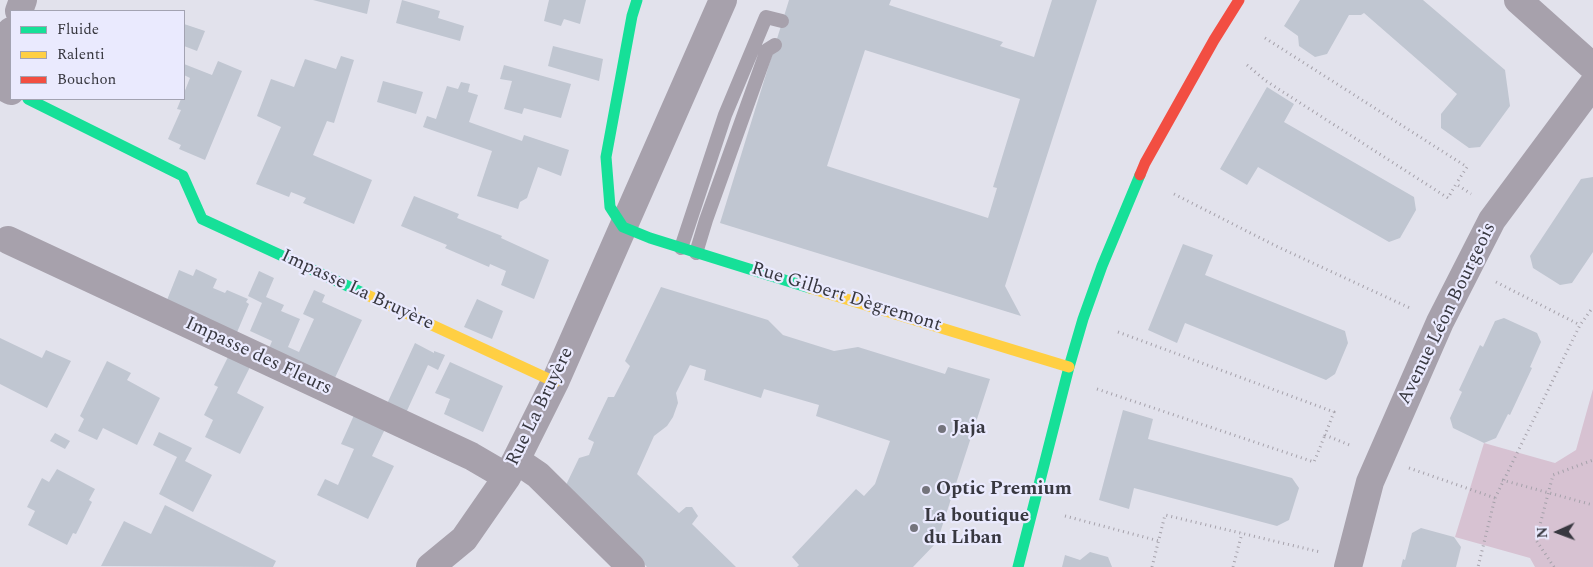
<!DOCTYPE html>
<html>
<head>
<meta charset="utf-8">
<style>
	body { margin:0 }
	#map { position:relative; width:1593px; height:567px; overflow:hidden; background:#e2e2ec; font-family:Spectral,serif }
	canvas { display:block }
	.legend { position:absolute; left:10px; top:10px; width:175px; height:90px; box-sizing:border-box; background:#eaeafe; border:1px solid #a3a3b2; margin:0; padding:6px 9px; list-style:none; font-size:15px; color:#383840 }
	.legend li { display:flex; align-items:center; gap:10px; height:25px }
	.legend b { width:25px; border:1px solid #a3a3b2 }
	.north { position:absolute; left:1533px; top:507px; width:50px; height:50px; -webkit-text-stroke:4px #eaeafe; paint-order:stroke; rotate:268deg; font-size:14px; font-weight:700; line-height:20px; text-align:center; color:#383840 }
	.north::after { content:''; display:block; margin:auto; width:18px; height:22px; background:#383840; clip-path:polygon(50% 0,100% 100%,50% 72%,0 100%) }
</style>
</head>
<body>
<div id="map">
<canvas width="1593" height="567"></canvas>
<ul class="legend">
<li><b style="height:6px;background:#16e098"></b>Fluide</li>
<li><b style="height:6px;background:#ffcf43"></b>Ralenti</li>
<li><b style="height:6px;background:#f24e42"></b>Bouchon</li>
</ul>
<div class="north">N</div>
</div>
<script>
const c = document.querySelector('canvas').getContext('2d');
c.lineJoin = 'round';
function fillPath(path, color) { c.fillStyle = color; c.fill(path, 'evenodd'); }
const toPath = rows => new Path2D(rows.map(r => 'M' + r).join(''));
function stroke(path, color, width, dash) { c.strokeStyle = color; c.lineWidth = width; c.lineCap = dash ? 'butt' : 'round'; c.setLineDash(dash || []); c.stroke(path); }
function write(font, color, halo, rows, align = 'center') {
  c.font = font + ' Spectral,serif'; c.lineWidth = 4.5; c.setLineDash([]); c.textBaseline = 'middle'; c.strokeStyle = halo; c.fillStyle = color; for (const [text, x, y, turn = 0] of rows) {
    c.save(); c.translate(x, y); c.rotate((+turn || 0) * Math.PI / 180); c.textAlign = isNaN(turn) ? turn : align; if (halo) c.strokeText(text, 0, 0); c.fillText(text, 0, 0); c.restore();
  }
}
fillPath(toPath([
	[1593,389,1593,567,1535,567,1530,558,1455,537,1484,443,1555,463,1576,450]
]), '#d7c2d2');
fillPath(toPath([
	[313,0,370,0,367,14],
	[402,0,440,11,438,18,464,26,460,41,396,23],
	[549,0,586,0,580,24,564,19,561,26,544,21],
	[789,0,891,0,889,5,1003,42,1000,46,1034,57,1052,0,1097,0,1005,286,1021,316,720,223],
	[865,50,1020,99,993,187,997,188,988,218,827,166],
	[1300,0,1423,0,1505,70,1510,106,1480,147,1469,148,1441,128,1441,114,1457,94,1364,13,1361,15,1349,15,1327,54,1315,57,1299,46,1298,36,1284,26],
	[184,24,205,31,197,51,184,46],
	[553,46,603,59,599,81,548,66],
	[341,56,354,60,334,123,327,121,313,155,372,180,354,224,303,203,306,198,291,192,289,197,256,184,281,127,257,116,271,79,294,87,305,59,336,69],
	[218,61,242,71,205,160,179,149,181,145,168,139,181,110,177,109,181,99,184,99,184,93,190,78,184,75,184,64,212,75],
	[504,65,571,84,561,118,524,108,522,114,504,109,512,81,500,79],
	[383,81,423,92,416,114,377,102],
	[461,82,470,84,468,92,478,95,469,122,522,141,524,135,569,150,561,176,538,167,527,198,520,202,518,209,477,196,492,151,423,127,427,116,436,119,447,86,458,89],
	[1267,87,1294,104,1284,122,1414,197,1416,210,1400,238,1389,242,1258,167,1247,185,1220,169],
	[1593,177,1593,252,1572,283,1560,285,1533,268,1530,256,1581,179],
	[414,196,459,214,457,218,502,236,501,238,549,260,534,299,501,285,506,271,490,264,489,267,445,248,447,245,401,226],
	[1183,244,1213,255,1205,275,1345,331,1348,343,1335,374,1326,380,1185,323,1177,343,1148,330],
	[196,269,217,279,213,288,225,293,227,290,248,299,246,302,249,304,235,337,165,305,179,270,193,276],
	[259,271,274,278,266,297,284,305,281,311,300,319,288,347,299,352,314,319,303,314,314,290,325,295,322,302,362,320,333,382,268,351,272,341,250,331,262,303,248,296],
	[661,287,768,320,783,335,834,351,858,347,945,374,948,367,990,379,937,542,913,567,797,567,799,565,792,557,856,489,864,496,875,484,890,441,816,416,819,405,764,389,761,398,704,380,706,370,690,365,676,393,678,403,673,417,667,426,654,436,637,474,679,513,686,507,692,507,698,516,692,524,736,567,647,567,566,485,579,458,589,455,594,442,588,439,608,397,614,397,630,366,625,361],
	[477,299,503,311,492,339,464,327],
	[1504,318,1537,333,1541,342,1530,367,1532,368,1510,415,1508,414,1496,438,1484,443,1453,428,1450,418,1462,392,1459,390,1480,345,1483,347,1495,321],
	[0,338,42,358,46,350,71,361,47,408,0,384],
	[415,343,434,353,434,351,445,355,438,370,428,365,405,415,386,406],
	[229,355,251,365,237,393,264,407,240,454,205,437,213,420,204,415,218,387,214,385],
	[107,361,131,373,127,380,160,398,137,445,103,428,97,440,78,431,84,419,80,416],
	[450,362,503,386,483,432,444,414,450,399,435,393],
	[1123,410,1153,419,1148,439,1292,478,1299,488,1289,520,1277,526,1134,488,1129,509,1099,500],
	[355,413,386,427,372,456,394,466,368,519,317,495,325,479,338,485,354,449,341,444],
	[159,432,192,448,185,461,212,475,193,512,159,494,177,457,153,445],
	[55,433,70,441,65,449,50,441],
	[57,469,95,489,89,500,92,502,76,534,73,533,67,545,28,525,35,511,27,507,42,478,49,482],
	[165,505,276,561,273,567,101,566,124,521,151,534],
	[1421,528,1454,537,1461,547,1456,567,1401,567,1403,559,1405,560,1412,533],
	[1090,552,1108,557,1112,567,1062,567,1065,555,1080,560]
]), '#c0c6d1');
stroke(toPath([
	[1265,38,1467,167,1456,184],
	[1247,65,1266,81,1448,198,1456,184,1471,194],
	[1174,194,1276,246,1412,309],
	[1496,282,1580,325],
	[1118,332,1334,412,1325,435,1352,446],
	[1097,389,1314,462,1325,435],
	[1409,468,1495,498,1478,567],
	[1502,480,1593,505],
	[1495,498,1580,325,1593,307],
	[1065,516,1159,541],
	[1152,567,1165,515,1320,552],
	[1233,567,1242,533],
	[1554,567,1536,540,1553,475,1593,460]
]), '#a5a1aa', 3, [1, 4]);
stroke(toPath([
	[681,248,725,115,766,17,782,21],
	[696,253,706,220,767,50,775,45]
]), '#a7a1ac', 14);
stroke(toPath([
	[1518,0,1593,67],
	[19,11,23,0],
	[0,60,11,31],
	[0,66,2,86,11,91],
	[8,240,471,456,507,477],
	[516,460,538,475,631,567],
	[430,567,464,539,507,477,516,460,555,382,723,0],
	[1348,567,1370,482,1440,322,1492,220,1593,84]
]), '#a7a1ac', 28);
stroke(toPath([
	[637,0,632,16,606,157,610,207,623,227,650,238,810,288],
	[28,99,183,176,202,219,365,294],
	[1018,567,1069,367,1083,319,1102,266,1140,175]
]), '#16e098', 11);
stroke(toPath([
	[810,288,1069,367],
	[365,294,555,382]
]), '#ffcf43', 11);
stroke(toPath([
	[1140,175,1145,163,1214,40,1239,0]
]), '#f24e42', 11);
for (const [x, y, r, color] of [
	[942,429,5,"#74747c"],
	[926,490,5,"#74747c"],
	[914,528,5,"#74747c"]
]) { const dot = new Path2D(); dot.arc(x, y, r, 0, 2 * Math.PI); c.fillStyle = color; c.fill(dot); stroke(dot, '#eaeafe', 2); }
write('19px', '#383840', '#eaeafe', [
	["Impasse La Bruyère",357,291,25],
	["Rue Gilbert Dègremont",846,298,17],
	["Avenue Léon Bourgeois",1448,314,-64],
	["Impasse des Fleurs",258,357,25],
	["Rue La Bruyère",541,407,-64]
]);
write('bold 19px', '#383840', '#eaeafe', [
	["Jaja",952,429],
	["Optic Premium",936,490],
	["La boutique",924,517],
	["du Liban",924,539]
], 'left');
</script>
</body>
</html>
